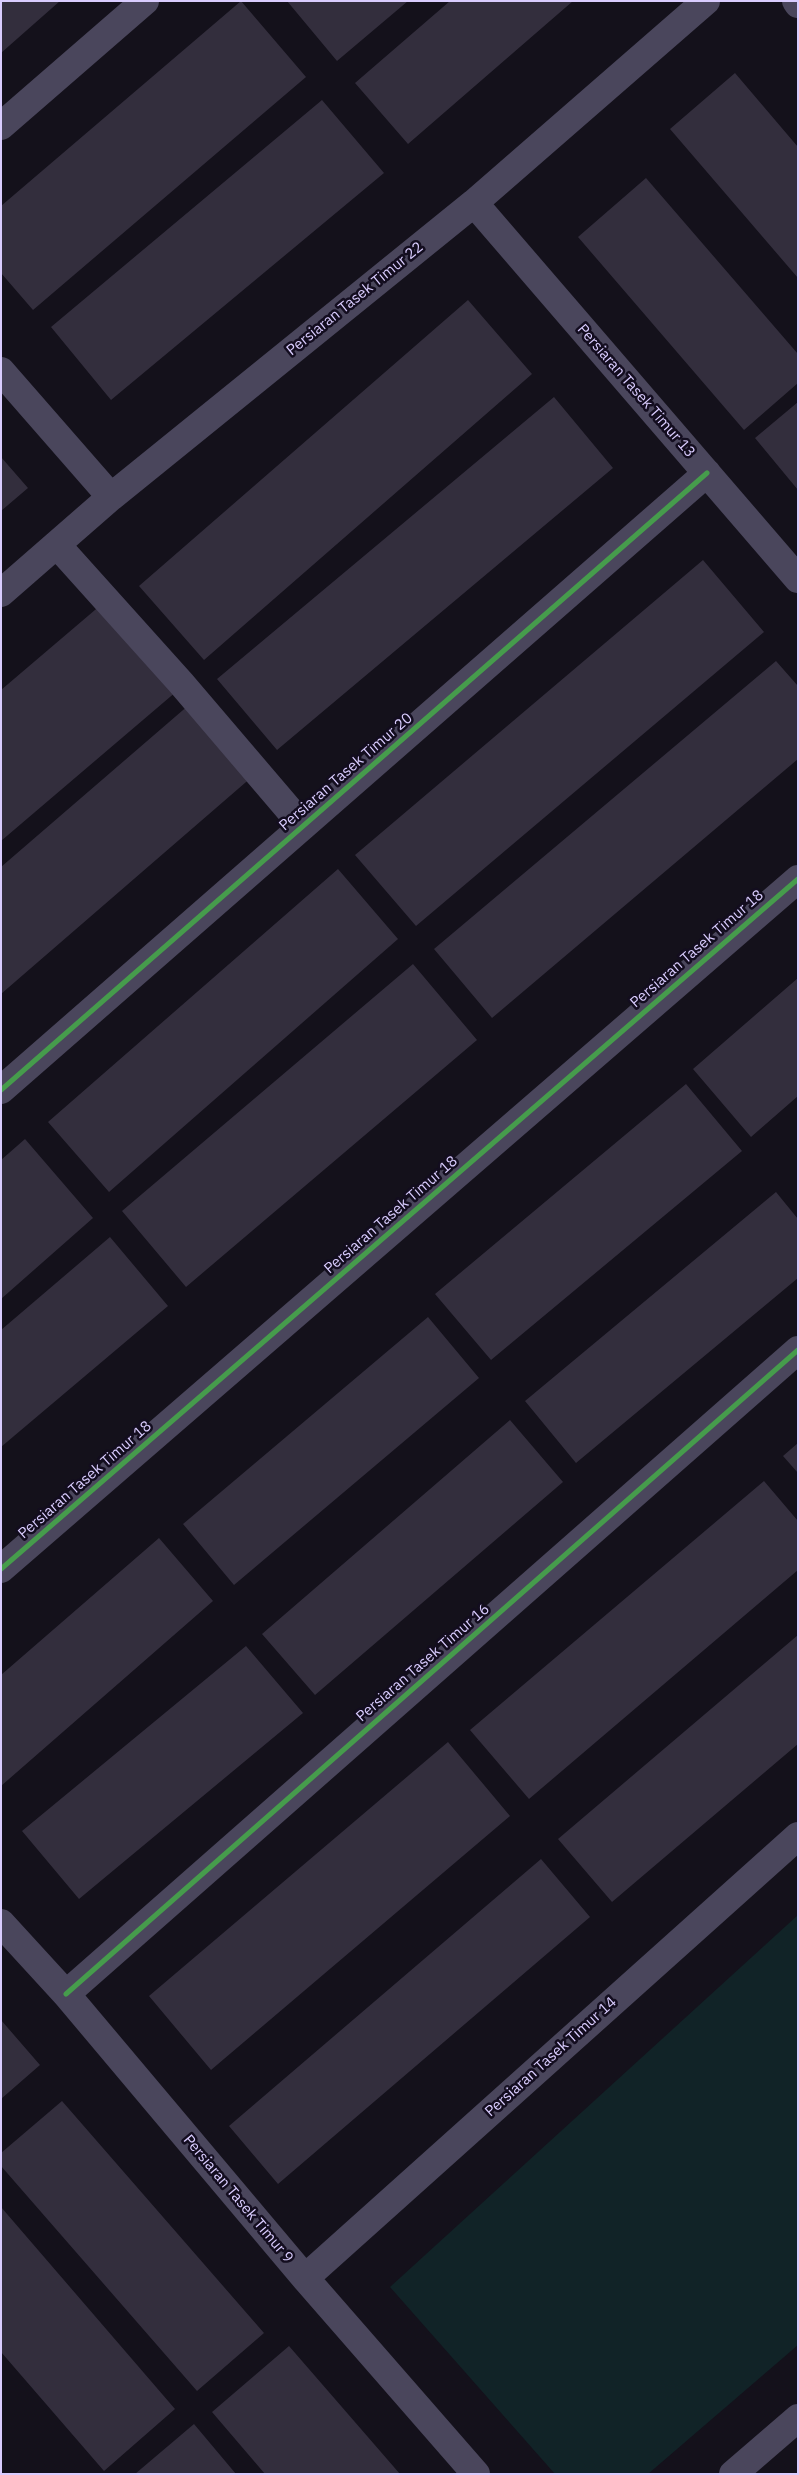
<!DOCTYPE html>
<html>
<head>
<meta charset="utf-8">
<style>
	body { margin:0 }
	#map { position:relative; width:799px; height:2475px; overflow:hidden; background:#14111b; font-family:"IBM Plex Sans",sans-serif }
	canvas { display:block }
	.frame { position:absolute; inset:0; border:2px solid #d9ccfe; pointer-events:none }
</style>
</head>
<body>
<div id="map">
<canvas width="799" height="2475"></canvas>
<div class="frame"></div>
</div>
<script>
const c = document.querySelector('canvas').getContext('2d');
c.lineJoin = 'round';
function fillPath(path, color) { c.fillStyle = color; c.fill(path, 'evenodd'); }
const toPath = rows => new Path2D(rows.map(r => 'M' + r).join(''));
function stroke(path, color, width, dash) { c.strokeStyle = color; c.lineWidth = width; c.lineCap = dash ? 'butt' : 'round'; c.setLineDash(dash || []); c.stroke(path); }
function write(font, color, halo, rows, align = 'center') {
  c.font = font + ' "IBM Plex Sans",sans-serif'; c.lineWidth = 5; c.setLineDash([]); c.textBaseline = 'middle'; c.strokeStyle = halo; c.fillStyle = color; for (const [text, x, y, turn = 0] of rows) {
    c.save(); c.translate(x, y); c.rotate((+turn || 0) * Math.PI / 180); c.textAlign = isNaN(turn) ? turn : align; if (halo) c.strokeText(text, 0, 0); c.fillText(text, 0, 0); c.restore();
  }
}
fillPath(toPath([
	[798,1915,798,2345,648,2474,555,2474,390,2287]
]), '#112327');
fillPath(toPath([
	[1,1,60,1,1,53],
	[241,1,306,77,33,310,1,273,1,206],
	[287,1,408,1,337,61],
	[450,1,573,1,408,144,355,83],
	[735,73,798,147,798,278,670,129],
	[322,100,384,173,111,400,51,327],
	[646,178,798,354,798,383,744,430,578,237],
	[468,300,532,374,204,660,139,586],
	[554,397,613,468,277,750,217,679],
	[798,402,798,490,755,438],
	[1,457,28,488,1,511],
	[703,560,764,632,416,926,355,855],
	[102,604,177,691,1,841,1,690],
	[776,661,798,686,798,759,492,1018,434,949],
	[190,704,253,776,1,994,1,867],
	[338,869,398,939,109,1192,48,1122],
	[413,964,477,1040,186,1287,122,1211],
	[798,978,798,1096,751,1137,693,1069],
	[686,1084,742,1151,491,1360,435,1294],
	[25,1139,93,1218,1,1299,1,1160],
	[776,1192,798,1219,798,1278,576,1463,525,1401],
	[110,1237,168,1306,1,1447,1,1330],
	[428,1317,479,1378,234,1585,183,1524],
	[510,1420,563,1482,315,1695,262,1634],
	[798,1443,798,1473,783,1456],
	[764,1481,798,1521,798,1570,529,1799,470,1730],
	[159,1538,213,1601,1,1786,1,1675],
	[798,1635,798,1744,612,1902,558,1839],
	[246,1646,303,1713,79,1899,22,1831],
	[448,1742,510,1816,211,2070,149,1996],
	[541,1859,590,1917,278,2184,229,2126],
	[1,2020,40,2065,1,2099],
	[62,2101,264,2333,197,2391,1,2166,1,2153],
	[1,2207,175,2409,104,2471,1,2352],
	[289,2346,400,2474,265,2474,212,2412],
	[194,2424,236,2474,135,2474]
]), '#332e3d');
stroke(toPath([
	[796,1,798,4],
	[1,126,145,1],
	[474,203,798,579],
	[1,371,111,497],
	[57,545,181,683,303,826],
	[1,593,111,497,474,203,706,1],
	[1,1090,707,473],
	[1,1569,798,879],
	[1,1923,66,1994,305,2278,476,2474],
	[66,1994,798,1350],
	[305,2278,798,1836],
	[733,2474,798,2418]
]), '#4a465c', 28);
stroke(toPath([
	[1,1090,707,473],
	[1,1569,798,879],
	[66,1994,798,1350]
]), '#469c4c', 5);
write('15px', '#d9ccfe', '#130d1f', [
	["Persiaran Tasek Timur 22",355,299,-39],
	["Persiaran Tasek Timur 13",636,391,49],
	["Persiaran Tasek Timur 20",346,772,-41],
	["Persiaran Tasek Timur 18",697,949,-41],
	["Persiaran Tasek Timur 18",391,1215,-41],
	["Persiaran Tasek Timur 18",85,1480,-41],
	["Persiaran Tasek Timur 16",423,1663,-41],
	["Persiaran Tasek Timur 14",551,2057,-42],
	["Persiaran Tasek Timur 9",238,2199,50]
]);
</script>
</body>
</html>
